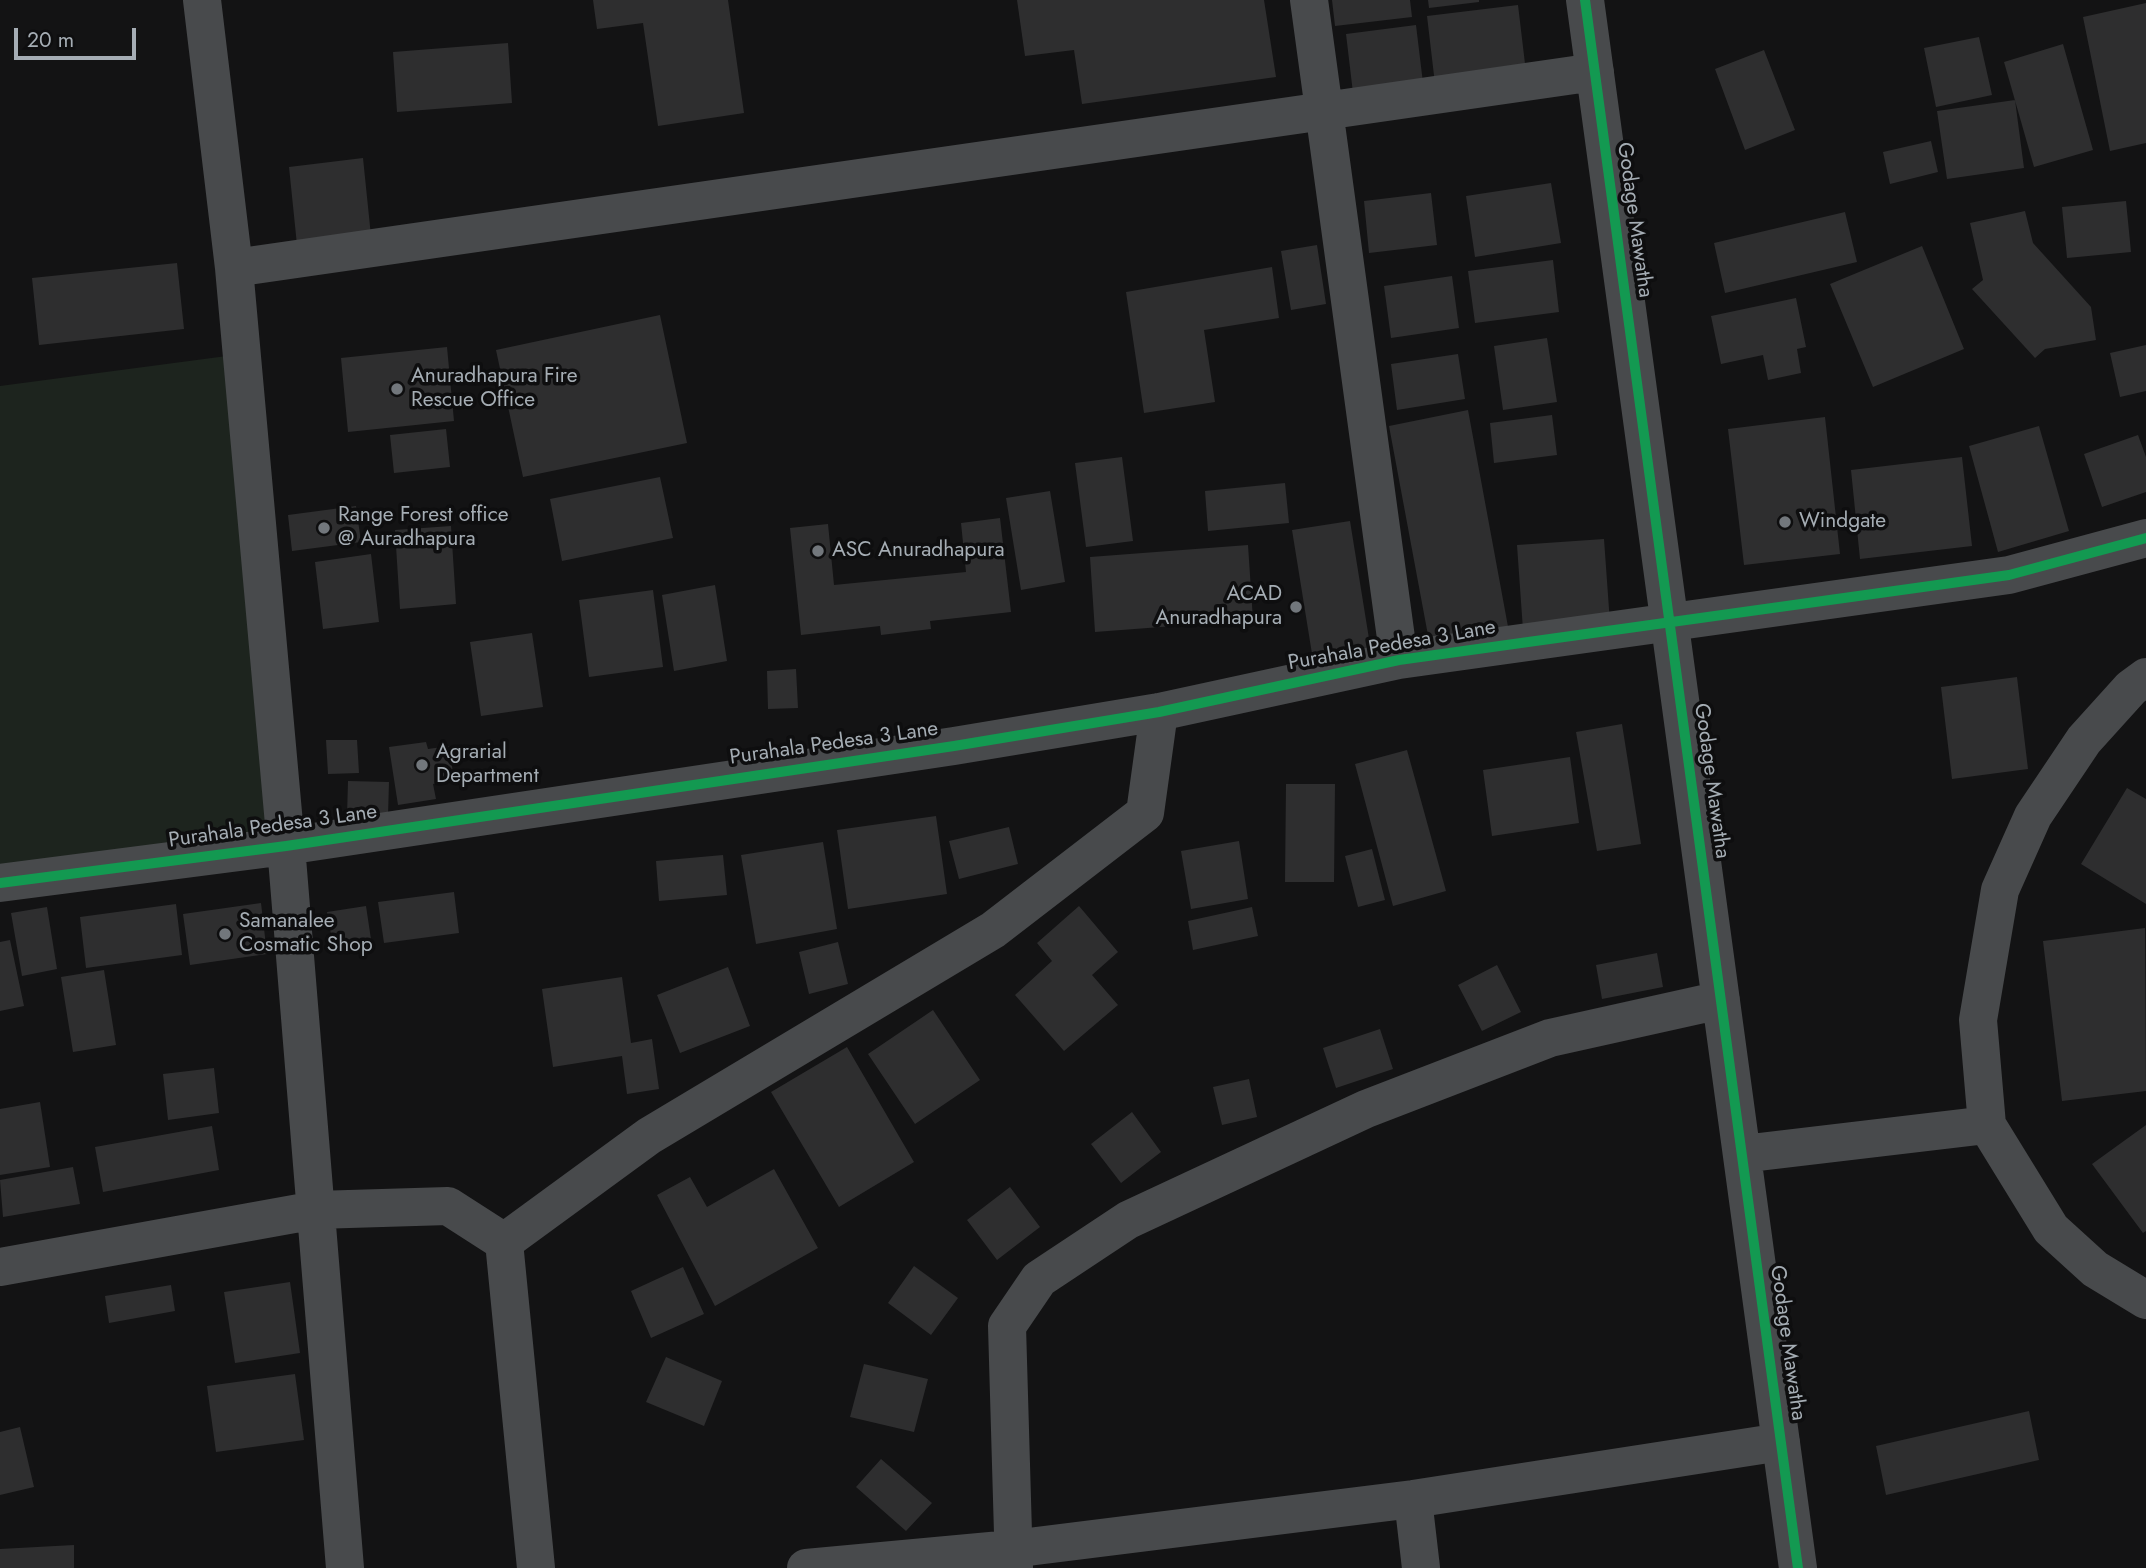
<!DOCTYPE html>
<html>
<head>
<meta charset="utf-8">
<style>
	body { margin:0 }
	#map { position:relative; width:2146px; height:1568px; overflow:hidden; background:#131314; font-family:Jost,sans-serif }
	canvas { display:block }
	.scale { position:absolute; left:14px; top:28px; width:122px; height:32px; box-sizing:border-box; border:4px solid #a5adb4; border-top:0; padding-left:9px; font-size:21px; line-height:24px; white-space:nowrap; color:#a5adb4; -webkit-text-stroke:5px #0e0e0f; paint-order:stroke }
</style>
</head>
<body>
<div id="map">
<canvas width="2146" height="1568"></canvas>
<div class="scale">20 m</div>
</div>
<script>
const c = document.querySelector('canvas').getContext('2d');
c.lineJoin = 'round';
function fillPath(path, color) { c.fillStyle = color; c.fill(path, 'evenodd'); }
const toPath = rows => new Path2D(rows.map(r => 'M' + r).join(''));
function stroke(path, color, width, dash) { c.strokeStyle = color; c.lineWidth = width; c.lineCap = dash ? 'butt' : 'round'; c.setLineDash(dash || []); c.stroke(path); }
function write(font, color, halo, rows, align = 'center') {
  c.font = font + ' Jost,sans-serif'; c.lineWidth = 7; c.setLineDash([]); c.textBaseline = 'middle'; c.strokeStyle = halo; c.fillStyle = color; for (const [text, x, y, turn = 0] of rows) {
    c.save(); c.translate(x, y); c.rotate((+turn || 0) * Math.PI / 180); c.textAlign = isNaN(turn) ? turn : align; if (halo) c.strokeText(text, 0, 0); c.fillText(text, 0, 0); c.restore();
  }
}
fillPath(toPath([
	[242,354,286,846,0,883,0,386]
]), '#1d241e');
fillPath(toPath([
	[593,0,728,0,744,113,658,126,643,23,597,29],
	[1017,0,1264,0,1276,77,1082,104,1074,50,1025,56],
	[1332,0,1410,0,1412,17,1335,26],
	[1428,0,1479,0,1479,2,1429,8],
	[2146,3,2146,143,2110,151,2083,17],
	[1518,5,1526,72,1435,84,1427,16],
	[1416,25,1423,83,1353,93,1346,34],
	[1979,37,1992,95,1936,107,1924,48],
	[508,43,512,103,397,112,393,52],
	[2063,44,2093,150,2034,167,2004,62],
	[1764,50,1795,130,1745,150,1715,69],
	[2015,100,2024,168,1947,179,1937,111],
	[1931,141,1938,172,1890,184,1883,152],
	[363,158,371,236,297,245,289,167],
	[1551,183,1561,243,1475,257,1466,196],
	[1431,193,1437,245,1369,253,1364,201],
	[2126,201,2131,252,2067,258,2062,207],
	[2025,211,2033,243,2091,307,2096,340,2045,349,2035,358,1972,289,1983,280,1970,223],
	[1845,212,1857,262,1725,293,1714,243],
	[1317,245,1326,304,1291,310,1281,251],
	[1922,246,1964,349,1873,387,1830,284],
	[1553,260,1559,312,1475,323,1468,271],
	[177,263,184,329,39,345,32,278],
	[1272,267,1279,318,1204,330,1215,402,1144,413,1126,292],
	[1452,276,1459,328,1391,338,1384,286],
	[1796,298,1806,347,1797,349,1801,373,1768,380,1763,355,1721,364,1711,316],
	[660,315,687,443,523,477,496,350],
	[1547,338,1557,402,1503,410,1494,346],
	[2146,345,2146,391,2120,397,2110,353],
	[447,347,454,421,348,432,341,358],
	[1458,354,1465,399,1397,410,1391,364],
	[1468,410,1509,632,1430,646,1389,426],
	[1552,415,1557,455,1494,463,1490,423],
	[1825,417,1840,554,1744,565,1728,429],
	[2039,426,2069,531,1998,552,1969,446],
	[446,429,450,467,394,473,390,435],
	[2138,435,2146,457,2146,492,2102,507,2084,454],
	[1122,457,1133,541,1086,547,1075,463],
	[1962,457,1972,546,1860,559,1851,470],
	[660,477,673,538,562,561,550,499],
	[1285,483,1289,523,1208,531,1205,491],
	[1050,491,1065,582,1021,590,1006,498],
	[356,506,361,542,292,551,288,515],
	[1000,518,1011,612,930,621,931,629,881,635,880,626,801,635,790,528,828,524,834,585,966,572,961,523],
	[1350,521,1371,651,1313,660,1292,530],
	[451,526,456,604,400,609,395,530],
	[1604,539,1610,623,1523,630,1517,545],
	[1248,545,1253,620,1095,632,1090,557],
	[371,554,379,622,323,629,315,562],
	[715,585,727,661,674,671,662,595],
	[653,590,663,667,589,677,579,600],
	[532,633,543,707,481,716,470,642],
	[796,669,798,708,768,709,767,671],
	[2017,677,2028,769,1952,779,1941,687],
	[1622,724,1641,844,1597,851,1576,732],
	[326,740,357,740,359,773,328,774],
	[426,742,428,749,449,746,454,780,433,784,436,799,398,805,389,747],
	[1407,750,1446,891,1393,906,1355,764],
	[1570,757,1579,823,1492,836,1483,770],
	[348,781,389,782,388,816,347,816],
	[1286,784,1335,784,1334,882,1285,882],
	[2127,788,2146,799,2146,904,2081,864],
	[936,816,947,894,848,909,837,830],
	[1009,827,1018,864,959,879,949,841],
	[1239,841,1248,899,1191,909,1181,851],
	[823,842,837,929,756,944,741,855],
	[1372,849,1385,900,1358,907,1345,856],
	[723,855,727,895,659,901,656,861],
	[454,892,459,933,384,943,378,902],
	[261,903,267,954,190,965,183,914],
	[176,904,182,955,86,968,80,917],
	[366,906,372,946,334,952,327,912],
	[1079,906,1118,952,1092,975,1118,1005,1064,1051,1015,995,1052,961,1037,943],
	[47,907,57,969,22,976,11,913],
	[1252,907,1258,936,1193,950,1188,921],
	[2145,928,2146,1091,2062,1101,2043,941],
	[10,940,24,1006,0,1011,0,942],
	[838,942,848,984,809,994,799,952],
	[1657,953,1663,987,1602,999,1596,965],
	[1497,965,1521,1012,1482,1031,1458,985],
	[728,967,750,1026,680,1053,657,995],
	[104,970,116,1045,73,1052,61,977],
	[622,977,631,1043,652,1039,659,1089,627,1094,622,1056,553,1067,542,989],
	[933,1010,980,1080,915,1124,868,1054],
	[1380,1029,1393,1069,1336,1088,1323,1048],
	[847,1047,914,1162,839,1207,771,1092],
	[214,1068,219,1113,168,1120,163,1074],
	[1249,1079,1257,1117,1222,1125,1213,1087],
	[40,1102,50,1167,0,1175,0,1109],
	[1132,1112,1161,1152,1121,1183,1091,1144],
	[2146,1125,2146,1231,2143,1233,2092,1164],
	[212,1126,219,1170,103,1192,95,1147],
	[73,1167,80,1204,3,1217,0,1180],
	[774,1169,818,1248,715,1306,657,1195,690,1177,707,1207],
	[1010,1187,1040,1227,997,1260,967,1220],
	[914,1266,958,1298,931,1335,888,1303],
	[683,1267,704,1314,651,1338,631,1291],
	[290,1282,300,1353,235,1363,224,1292],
	[171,1285,175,1311,109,1323,105,1296],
	[666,1357,722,1381,704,1426,646,1402],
	[864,1364,928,1379,914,1432,850,1417],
	[295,1374,304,1440,216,1452,207,1386],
	[2029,1411,2039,1460,1886,1495,1876,1446],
	[20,1427,34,1487,0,1495,0,1432],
	[881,1459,932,1503,906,1531,856,1487],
	[74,1545,74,1568,0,1568,0,1549]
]), '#2e2e2f');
stroke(toPath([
	[202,0,234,268,286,846,345,1568],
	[1309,0,1399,660],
	[1585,0,1798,1568],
	[234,268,1595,72],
	[2146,677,2131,688,2084,740,2033,816,2000,890,1978,1020,1987,1125,2051,1229,2095,1269,2146,1300],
	[0,883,286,846,954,746,1159,712,1399,660,2009,575,2146,538],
	[1742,1154,1987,1125],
	[504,1242,649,1136,993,930,1145,813,1159,712],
	[0,1267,316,1210,448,1206,504,1242,536,1568],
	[1413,1499,1421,1568],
	[806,1568,1012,1549,1413,1499,1781,1442],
	[1014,1568,1007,1326,1039,1279,1128,1220,1366,1109,1550,1038,1721,1000]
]), '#484a4c', 38);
stroke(toPath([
	[1585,0,1798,1568],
	[0,883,286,846,954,746,1159,712,1399,660,2009,575,2146,538]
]), '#139951', 10);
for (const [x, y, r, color] of [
	[397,389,7,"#72777c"],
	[1785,522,7,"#72777c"],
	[324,528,7,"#72777c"],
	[818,551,7,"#72777c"],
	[1296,607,7,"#72777c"],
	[422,765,7,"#72777c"],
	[225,934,7,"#72777c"]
]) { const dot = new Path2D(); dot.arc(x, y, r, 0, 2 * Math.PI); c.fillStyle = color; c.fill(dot); stroke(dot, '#0e0e0f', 2.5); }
write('21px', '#a5adb4', '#0e0e0f', [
	["Godage Mawatha",1634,220,82],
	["Purahala Pedesa 3 Lane",1392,646,-10],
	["Purahala Pedesa 3 Lane",834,744,-8],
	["Godage Mawatha",1711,781,82],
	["Purahala Pedesa 3 Lane",273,827,-8],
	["Godage Mawatha",1787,1343,82]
]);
write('21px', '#a5adb4', '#0e0e0f', [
	["Anuradhapura Fire",411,377],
	["Rescue Office",411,401],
	["Range Forest office",338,516],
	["@ Auradhapura",338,540],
	["Windgate",1799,522],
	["ASC Anuradhapura",832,551],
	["ACAD",1282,595,"right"],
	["Anuradhapura",1282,619,"right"],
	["Agrarial",436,753],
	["Department",436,777],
	["Samanalee",239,922],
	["Cosmatic Shop",239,946]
], 'left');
</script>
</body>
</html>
